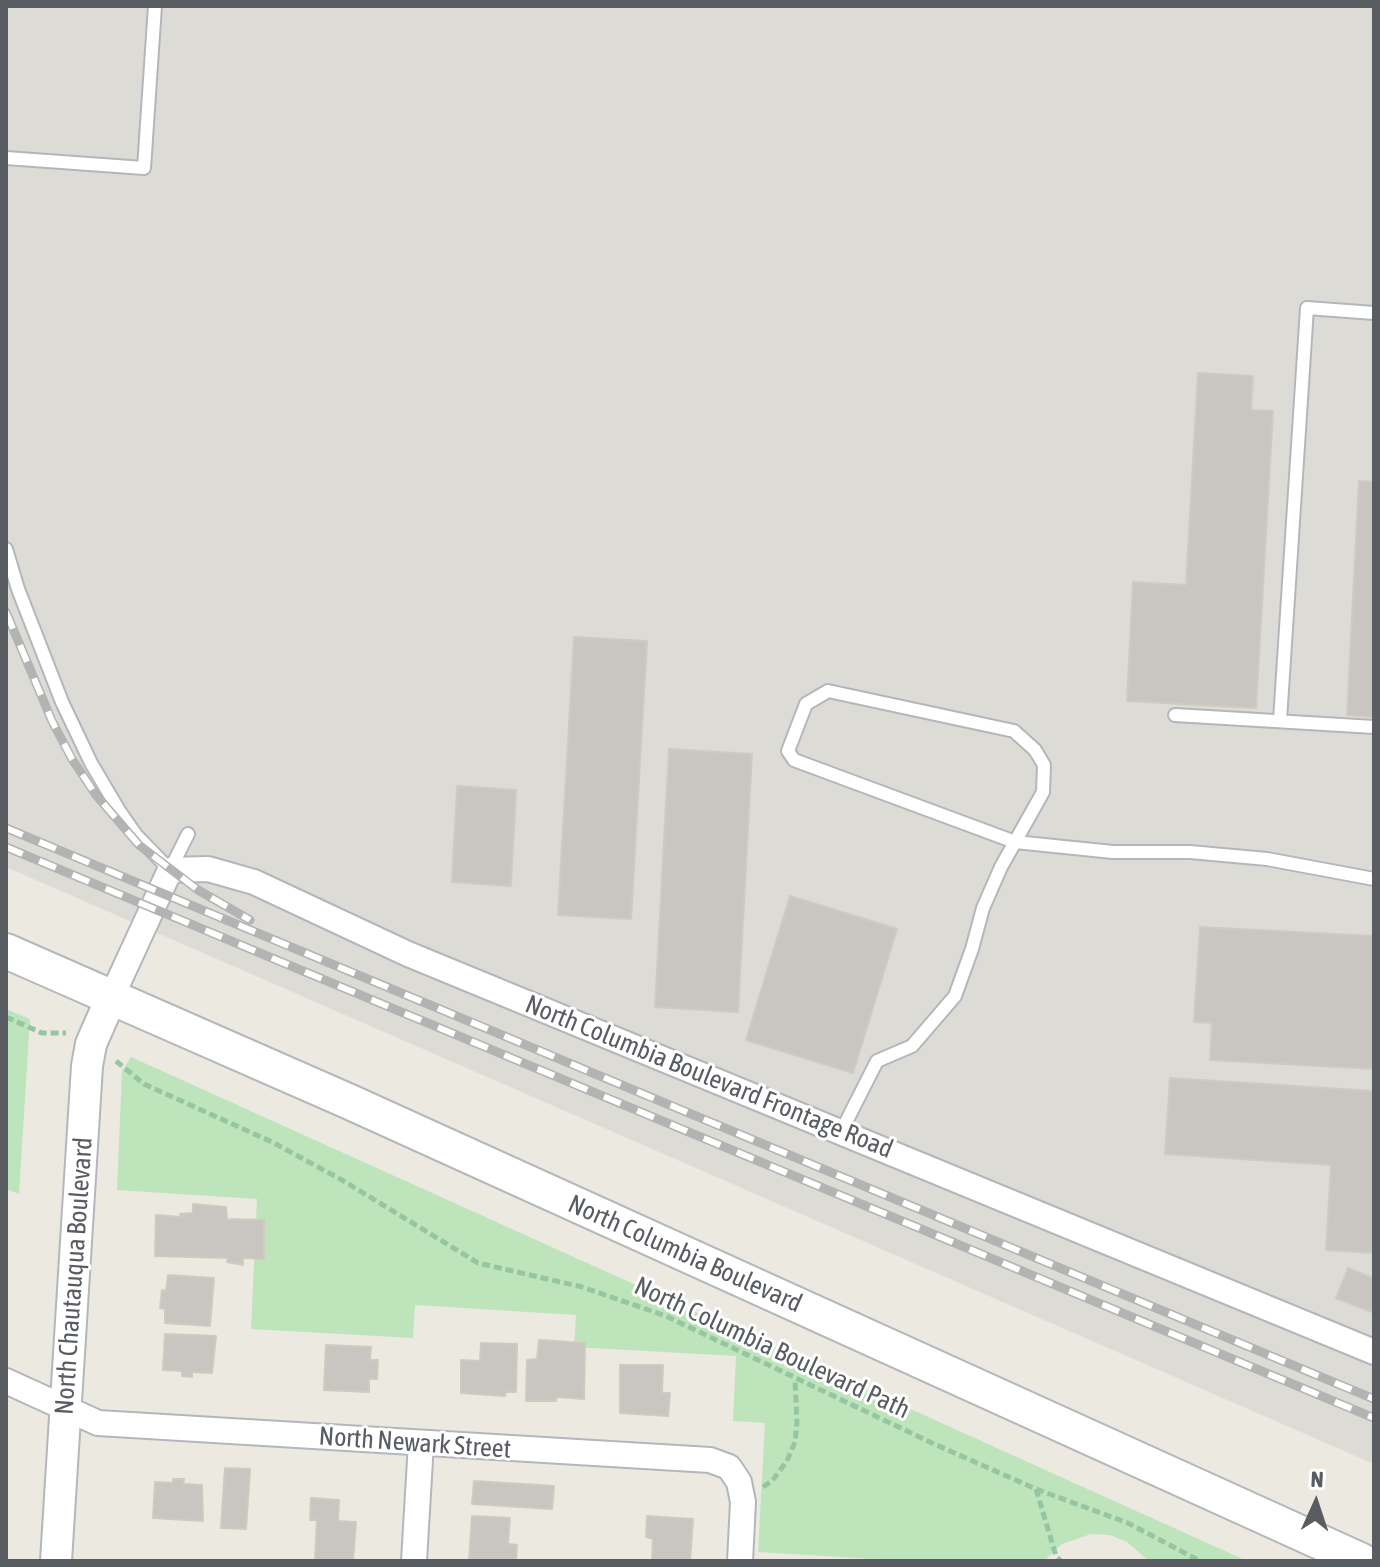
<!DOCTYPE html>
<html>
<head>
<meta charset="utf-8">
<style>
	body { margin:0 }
	#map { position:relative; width:1380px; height:1567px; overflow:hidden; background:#ece9e0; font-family:"Asap Condensed",sans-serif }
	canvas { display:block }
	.frame { position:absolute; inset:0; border:8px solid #595d61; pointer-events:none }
	.north { position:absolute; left:1276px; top:1463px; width:80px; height:80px; -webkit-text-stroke:6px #fff; paint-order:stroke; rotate:3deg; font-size:22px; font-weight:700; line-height:32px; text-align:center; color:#595d61 }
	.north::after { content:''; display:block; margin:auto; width:28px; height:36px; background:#595d61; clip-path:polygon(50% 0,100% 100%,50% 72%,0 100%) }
</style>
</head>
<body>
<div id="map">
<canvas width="1380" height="1567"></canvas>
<div class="frame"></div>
<div class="north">N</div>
</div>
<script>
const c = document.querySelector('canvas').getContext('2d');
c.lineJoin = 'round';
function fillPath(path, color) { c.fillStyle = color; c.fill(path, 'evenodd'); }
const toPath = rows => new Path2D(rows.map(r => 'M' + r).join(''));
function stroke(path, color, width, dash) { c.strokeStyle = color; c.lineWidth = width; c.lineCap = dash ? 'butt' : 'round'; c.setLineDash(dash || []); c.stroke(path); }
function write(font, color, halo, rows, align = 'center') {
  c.font = font + ' "Asap Condensed",sans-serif'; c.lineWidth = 6; c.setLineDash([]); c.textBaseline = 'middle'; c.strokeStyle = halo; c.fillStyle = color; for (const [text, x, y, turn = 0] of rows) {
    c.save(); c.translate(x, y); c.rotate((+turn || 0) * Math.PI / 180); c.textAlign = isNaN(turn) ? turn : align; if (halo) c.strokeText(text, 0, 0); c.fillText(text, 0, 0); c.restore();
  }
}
fillPath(toPath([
	[6,6,1374,6,1374,1464,6,867]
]), '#dddbd5');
fillPath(toPath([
	[6,1009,30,1019,19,1194,6,1189],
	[131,1057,1247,1561,1149,1561,1127,1542,1110,1535,1091,1534,1062,1544,1044,1561,906,1561,758,1552,765,1423,733,1421,736,1356,574,1347,576,1315,415,1305,413,1338,251,1329,257,1199,117,1190,122,1071]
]), '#bee4bc');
const building = toPath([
	[1198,373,1253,376,1251,410,1273,411,1256,708,1127,701,1133,582,1186,585,1198,373],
	[1359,481,1374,482,1374,717,1347,715,1359,481],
	[574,637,647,641,631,919,558,915,574,637],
	[669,749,752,754,738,1012,655,1007,669,749],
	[457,786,516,790,511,886,452,882,457,786],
	[790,896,897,929,853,1073,746,1040,790,896],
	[1200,927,1374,936,1374,1069,1210,1060,1212,1023,1194,1022,1200,927],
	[1170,1078,1374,1091,1374,1253,1326,1250,1331,1165,1165,1154,1170,1078],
	[193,1204,226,1207,227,1219,264,1220,264,1259,243,1258,243,1265,227,1262,228,1258,155,1256,156,1215,181,1217,180,1214,193,1213,193,1204],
	[1348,1268,1374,1279,1372,1312,1336,1298,1348,1268],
	[168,1275,214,1278,210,1326,165,1323,165,1309,160,1308,162,1290,166,1291,168,1275],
	[165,1334,216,1336,212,1373,192,1372,192,1377,182,1376,182,1371,163,1370,165,1334],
	[539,1340,585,1343,584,1399,556,1397,556,1401,526,1401,527,1360,537,1359,539,1340],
	[481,1343,517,1344,516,1392,506,1392,505,1396,461,1393,461,1360,480,1361,481,1343],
	[326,1345,371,1347,370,1360,378,1360,377,1379,369,1379,369,1392,324,1390,326,1345],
	[620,1365,663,1365,662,1393,670,1393,668,1416,620,1413,620,1365],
	[225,1468,250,1469,246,1529,221,1528,225,1468],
	[173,1479,184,1479,183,1484,202,1485,203,1521,153,1518,155,1482,173,1483,173,1479],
	[474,1481,554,1486,552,1509,472,1504,474,1481],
	[311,1498,339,1500,338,1521,356,1522,353,1561,315,1561,317,1520,310,1520,311,1498],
	[472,1516,510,1518,508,1544,517,1545,516,1561,469,1561,472,1516],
	[647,1516,693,1519,690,1561,652,1561,653,1539,646,1537,647,1516]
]);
fillPath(building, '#c9c5c0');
stroke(building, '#d0cabf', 2);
const service = toPath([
	[6,158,144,168,155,6],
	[6,549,18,589,62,702,91,763,120,812,136,835,170,870,188,834],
	[1175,715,1374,727],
	[1280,720,1307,308,1374,313],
	[841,1132,877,1061,912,1046,955,996,972,949,983,908,1001,867,1043,792,1044,765,1035,750,1014,731,828,691,806,704,788,751,794,760,1015,842,1113,852,1190,852,1267,859,1374,879]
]);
const minor = toPath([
	[112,996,170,870,208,869,254,882,408,954,1374,1352],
	[6,1381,98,1423,710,1460,729,1467,739,1482,743,1502,740,1561],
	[414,1561,421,1443]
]);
const tertiary = toPath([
	[56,1561,87,1066,91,1044,112,996]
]);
const secondary = toPath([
	[6,951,350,1102,1362,1561]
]);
stroke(service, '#b3b7bb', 16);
stroke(minor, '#b3b7bb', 28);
stroke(tertiary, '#b3b7bb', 34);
stroke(secondary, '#b4b8bd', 38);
stroke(toPath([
	[6,1017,42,1033,66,1033],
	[116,1061,144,1084,272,1142,342,1180,478,1263,582,1287,666,1316,932,1443,1036,1489,1128,1523,1200,1561],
	[763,1487,772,1481,787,1461,795,1442,797,1422,795,1379],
	[1036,1489,1056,1556,1061,1561]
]), '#96c5a2', 5, [8, 4]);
stroke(service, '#fff', 12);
stroke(minor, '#fff', 24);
stroke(tertiary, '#fff', 30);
stroke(secondary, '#fff', 34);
const rail = toPath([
	[6,612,52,721,72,759,96,795,139,845,198,890,250,920],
	[6,828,1374,1399],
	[6,847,1374,1418]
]);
stroke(rail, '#b2b3b3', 9);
stroke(rail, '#fff', 6, [18]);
write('26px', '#595d61', '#fff', [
	["North Columbia Boulevard Frontage Road",709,1077,22],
	["North Columbia Boulevard",685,1254,24],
	["North Chautauqua Boulevard",74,1276,-86],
	["North Columbia Boulevard Path",772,1348,25],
	["North Newark Street",415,1443,4]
]);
</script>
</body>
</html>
